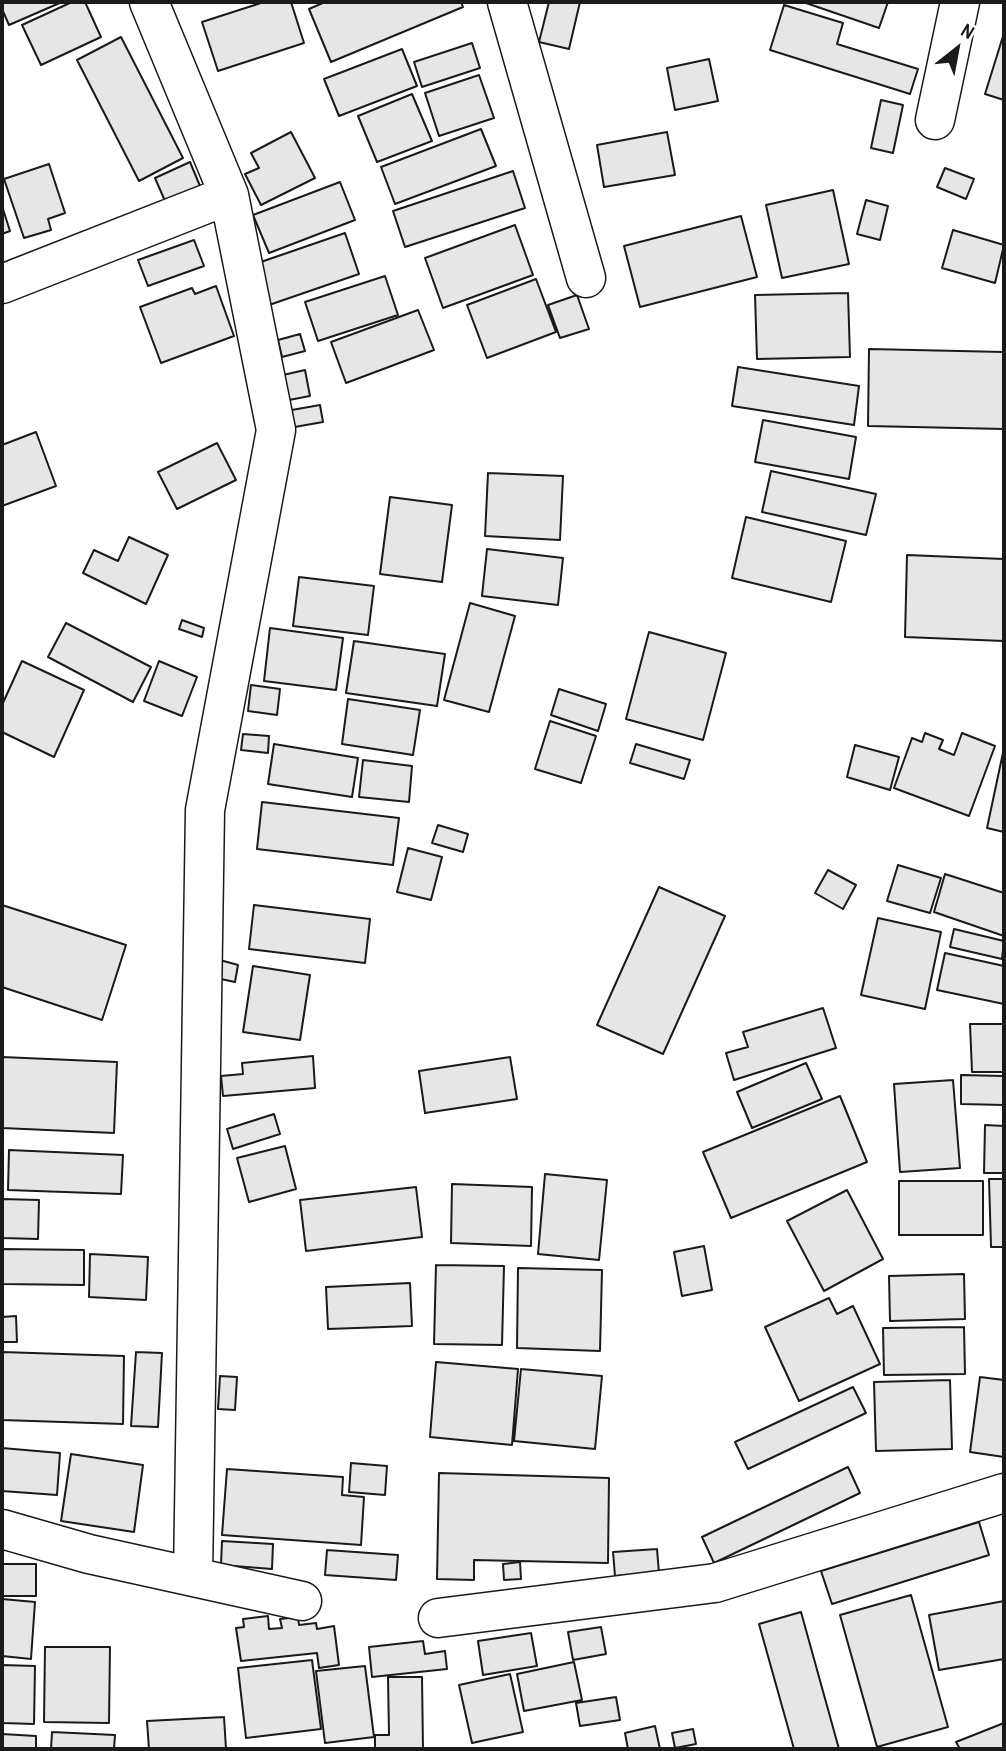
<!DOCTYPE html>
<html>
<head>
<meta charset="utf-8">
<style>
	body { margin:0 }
	#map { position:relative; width:1006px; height:1751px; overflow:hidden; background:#fff; font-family:"Archivo Narrow",sans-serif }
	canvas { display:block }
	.frame { position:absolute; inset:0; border:4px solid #1a1a1a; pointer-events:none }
	.north { position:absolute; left:922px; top:14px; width:70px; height:70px; -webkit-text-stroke:5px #fff; paint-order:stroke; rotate:31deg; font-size:19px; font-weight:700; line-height:28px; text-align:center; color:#1a1a1a }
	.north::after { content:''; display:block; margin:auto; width:24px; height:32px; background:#1a1a1a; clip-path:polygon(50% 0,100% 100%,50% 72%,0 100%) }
</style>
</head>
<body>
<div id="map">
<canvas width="1006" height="1751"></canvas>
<div class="frame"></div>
<div class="north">N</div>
</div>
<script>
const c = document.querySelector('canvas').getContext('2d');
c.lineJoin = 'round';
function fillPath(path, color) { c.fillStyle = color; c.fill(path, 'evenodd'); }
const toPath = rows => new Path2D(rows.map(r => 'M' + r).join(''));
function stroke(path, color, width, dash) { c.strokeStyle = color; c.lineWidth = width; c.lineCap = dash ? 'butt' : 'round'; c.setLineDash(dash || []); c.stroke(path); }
const building = toPath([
	[2,2,62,2,9,25,2,9,2,2],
	[72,2,85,2,101,37,41,65,22,25,72,2],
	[264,2,291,2,304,43,218,71,202,22,264,2],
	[325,2,461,2,463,7,331,62,309,9,325,2],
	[549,2,580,2,569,49,539,42,549,2],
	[803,2,888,2,879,28,803,2],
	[784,5,843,23,837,44,918,69,910,94,770,50,784,5],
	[1004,33,1004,100,985,94,1004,33],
	[121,37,183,158,139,181,77,60,121,37],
	[472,43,480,68,422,87,414,62,472,43],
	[402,49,417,86,339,116,324,79,402,49],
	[709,59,718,101,675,110,667,68,709,59],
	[479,75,494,118,439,136,425,93,479,75],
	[412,94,432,141,377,162,358,116,412,94],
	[881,100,903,105,893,153,871,148,881,100],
	[481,129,496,166,395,204,381,167,481,129],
	[291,132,315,178,261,205,245,174,259,168,251,153,291,132],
	[667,132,675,175,604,187,597,145,667,132],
	[190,162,200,186,165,201,155,178,190,162],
	[49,164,65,213,48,219,51,230,24,238,4,179,49,164],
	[945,168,974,179,966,199,937,187,945,168],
	[513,171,525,208,405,247,393,211,513,171],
	[340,182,355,220,269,253,253,215,340,182],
	[833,190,849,264,782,278,766,205,833,190],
	[866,200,888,206,880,240,857,234,866,200],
	[2,206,10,231,2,234,2,206],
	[741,216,757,277,640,307,624,246,741,216],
	[515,225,533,275,443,308,425,258,515,225],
	[953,230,1004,245,995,283,942,268,953,230],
	[345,233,359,274,269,305,255,264,345,233],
	[194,240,204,266,148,286,138,260,194,240],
	[385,276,398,315,318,341,305,302,385,276],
	[536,279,556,332,487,358,467,305,536,279],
	[216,286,234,336,161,363,140,307,192,288,195,294,216,286],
	[848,293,850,357,757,359,755,295,848,293],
	[577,295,589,329,560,338,548,305,577,295],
	[418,310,434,350,346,383,331,342,418,310],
	[300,334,305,351,282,357,278,340,300,334],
	[869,349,1004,352,1004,429,868,426,869,349],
	[738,367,859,386,854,425,732,406,738,367],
	[305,370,310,396,289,400,283,375,305,370],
	[320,405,323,422,289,428,286,411,320,405],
	[763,420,856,437,849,479,755,462,763,420],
	[36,432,56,486,2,506,2,445,36,432],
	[217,443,236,480,177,509,158,472,217,443],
	[771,471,876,494,866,535,762,512,771,471],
	[488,473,563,476,560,540,485,536,488,473],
	[390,497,452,505,442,582,380,574,390,497],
	[746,517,846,541,831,602,732,578,746,517],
	[129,537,168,555,146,604,83,573,94,550,118,561,129,537],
	[487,549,563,558,558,605,482,596,487,549],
	[907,555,1004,559,1004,641,905,637,907,555],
	[299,577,374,586,368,635,293,626,299,577],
	[470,603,515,616,489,712,444,700,470,603],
	[182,620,204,628,202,637,179,629,182,620],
	[66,623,151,667,133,702,48,657,66,623],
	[270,628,343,638,336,690,264,681,270,628],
	[649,632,726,653,703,740,626,719,649,632],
	[354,641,445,654,437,706,346,693,354,641],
	[22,661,84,690,54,757,2,732,2,705,22,661],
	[159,661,197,677,182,716,144,701,159,661],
	[251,685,280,689,277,715,248,711,251,685],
	[559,689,606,704,598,731,551,715,559,689],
	[348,699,420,710,413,755,342,744,348,699],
	[550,721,596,736,581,783,535,769,550,721],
	[925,733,943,740,939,749,954,755,962,733,995,746,969,816,894,788,912,738,922,742,925,733],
	[243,734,269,736,268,753,241,750,243,734],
	[274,744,358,758,352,797,268,784,274,744],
	[636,744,690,760,684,779,630,763,636,744],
	[855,745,899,757,890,790,847,777,855,745],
	[1004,748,1004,832,987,828,1004,748],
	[363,760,412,766,409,802,359,797,363,760],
	[262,802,399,818,393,865,257,849,262,802],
	[438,825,468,834,463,852,432,843,438,825],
	[408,848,442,857,431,900,397,892,408,848],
	[898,865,941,878,930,913,887,901,898,865],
	[828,870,856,885,843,909,815,893,828,870],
	[945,874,1004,893,1004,936,934,912,945,874],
	[659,887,725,916,663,1054,597,1025,659,887],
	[2,905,126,945,102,1020,2,987,2,905],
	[254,905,370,919,365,963,249,949,254,905],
	[878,918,941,932,925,1009,861,995,878,918],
	[954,929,1004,941,1002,959,950,947,954,929],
	[945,953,1004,966,1004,1004,937,990,945,953],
	[220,960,238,965,235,982,216,978,220,960],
	[253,966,310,975,300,1040,243,1032,253,966],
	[823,1008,836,1048,734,1080,726,1053,748,1047,743,1032,823,1008],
	[970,1024,1004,1024,1004,1072,972,1072,970,1024],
	[313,1056,315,1088,223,1096,221,1076,243,1074,242,1063,313,1056],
	[2,1057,117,1062,114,1133,2,1128,2,1057],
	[510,1057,517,1099,425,1113,419,1071,510,1057],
	[806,1063,822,1099,752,1128,737,1092,806,1063],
	[961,1075,1004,1076,1004,1105,961,1104,961,1075],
	[953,1080,960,1168,900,1172,894,1084,953,1080],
	[840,1096,867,1162,731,1218,703,1152,840,1096],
	[274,1114,280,1134,233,1149,227,1129,274,1114],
	[985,1125,1004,1126,1004,1173,984,1173,985,1125],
	[285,1146,296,1189,249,1202,237,1158,285,1146],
	[9,1150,123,1155,121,1194,8,1190,9,1150],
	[545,1174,607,1180,599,1260,538,1254,545,1174],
	[989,1179,1004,1179,1004,1247,991,1247,989,1179],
	[899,1181,983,1181,983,1235,899,1235,899,1181],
	[452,1184,532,1187,531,1246,451,1243,452,1184],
	[416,1187,422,1237,306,1251,300,1200,416,1187],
	[847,1190,883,1259,824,1291,787,1221,847,1190],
	[2,1199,39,1200,38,1239,2,1238,2,1199],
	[704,1246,712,1290,682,1296,674,1252,704,1246],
	[2,1249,84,1250,84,1285,2,1284,2,1249],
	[90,1254,148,1257,146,1300,89,1297,90,1254],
	[436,1265,504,1266,502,1345,434,1344,436,1265],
	[518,1268,602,1270,600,1351,517,1348,518,1268],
	[964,1274,965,1319,890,1321,889,1276,964,1274],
	[410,1283,412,1326,328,1329,326,1287,410,1283],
	[829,1298,837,1314,853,1306,880,1364,799,1401,765,1327,829,1298],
	[16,1316,17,1342,2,1342,2,1317,16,1316],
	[964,1327,965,1374,884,1375,883,1328,964,1327],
	[2,1352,124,1356,123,1424,2,1420,2,1352],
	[136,1352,162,1353,158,1427,131,1426,136,1352],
	[436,1362,518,1369,512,1445,430,1437,436,1362],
	[521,1369,602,1376,595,1449,514,1441,521,1369],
	[220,1376,237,1377,235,1410,218,1409,220,1376],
	[980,1377,1004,1380,1004,1457,970,1452,980,1377],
	[950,1380,952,1449,876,1451,874,1382,950,1380],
	[853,1387,866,1413,748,1469,735,1442,853,1387],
	[2,1448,60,1453,57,1495,2,1491,2,1448],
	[71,1454,143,1465,134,1532,61,1521,71,1454],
	[351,1463,387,1466,385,1495,349,1492,351,1463],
	[848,1467,860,1493,714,1563,702,1537,848,1467],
	[227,1469,343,1477,342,1495,364,1497,361,1545,222,1535,227,1469],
	[439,1473,609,1478,608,1563,474,1560,474,1580,437,1579,439,1473],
	[979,1522,989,1555,832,1604,821,1571,979,1522],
	[222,1541,273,1544,272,1569,221,1565,222,1541],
	[657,1549,659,1573,615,1576,613,1552,657,1549],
	[327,1550,398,1555,396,1580,325,1575,327,1550],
	[520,1562,521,1579,504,1580,503,1564,520,1562],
	[2,1564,36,1564,36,1596,2,1596,2,1564],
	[911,1595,948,1727,877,1747,840,1615,911,1595],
	[2,1599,35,1602,31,1659,2,1656,2,1599],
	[1004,1601,1004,1659,939,1670,929,1615,1004,1601],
	[801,1612,839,1749,794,1749,759,1624,801,1612],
	[268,1616,269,1629,282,1628,280,1619,298,1617,299,1625,316,1623,317,1629,334,1626,339,1665,319,1668,317,1653,241,1661,236,1628,244,1627,243,1619,268,1616],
	[601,1627,606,1654,573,1660,568,1632,601,1627],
	[531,1633,537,1666,483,1675,478,1641,531,1633],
	[423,1641,425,1654,445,1651,447,1669,372,1677,369,1647,423,1641],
	[45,1647,110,1647,109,1723,44,1722,45,1647],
	[312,1660,321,1729,246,1738,238,1668,312,1660],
	[574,1662,582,1700,524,1711,517,1674,574,1662],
	[2,1665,35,1666,34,1724,2,1723,2,1665],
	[365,1666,374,1737,325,1743,316,1671,365,1666],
	[510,1674,523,1732,472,1743,459,1685,510,1674],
	[388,1677,422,1677,423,1749,375,1749,375,1735,389,1735,388,1677],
	[616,1697,620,1720,580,1726,576,1703,616,1697],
	[224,1717,226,1749,149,1749,147,1721,224,1717],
	[1004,1723,1004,1749,960,1749,956,1742,1004,1723],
	[655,1726,660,1749,628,1749,625,1733,655,1726],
	[693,1729,696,1744,675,1748,672,1733,693,1729],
	[52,1732,115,1735,114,1749,51,1749,52,1732],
	[2,1734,36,1736,36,1749,2,1749,2,1734]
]);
fillPath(building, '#e6e6e6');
stroke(building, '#1a1a1a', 2);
const minor = toPath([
	[149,2,229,195,276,430,205,810,193,1576],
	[507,2,586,278],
	[935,120,960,2],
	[2,284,229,195],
	[2,1529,89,1554,302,1601],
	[438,1618,715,1583,1004,1493]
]);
stroke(minor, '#1a1a1a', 41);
stroke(minor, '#fff', 38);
</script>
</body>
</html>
